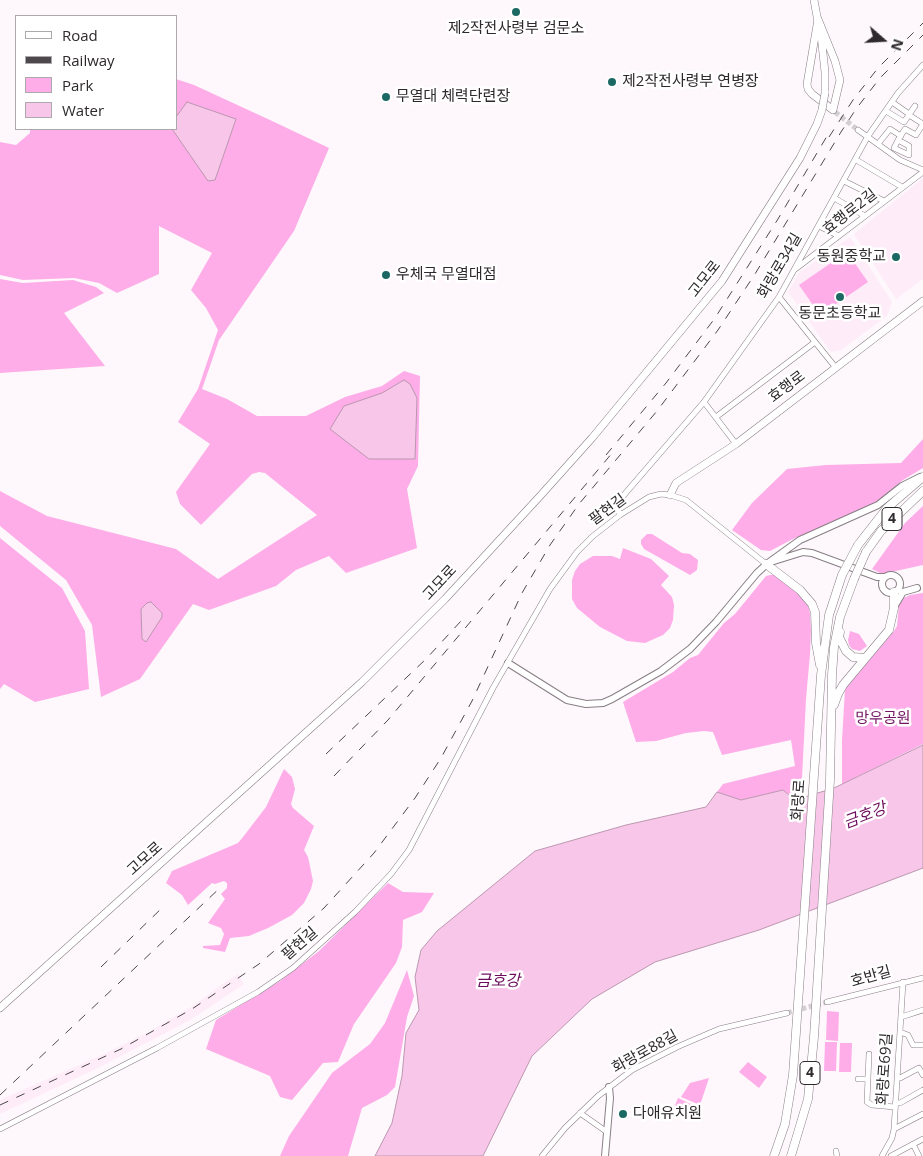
<!DOCTYPE html>
<html>
<head>
<meta charset="utf-8">
<style>
	body { margin:0 }
	#map { position:relative; width:923px; height:1156px; overflow:hidden; background:#fef8fc; font-family:"Open Sans",sans-serif }
	canvas { display:block }
	.legend { position:absolute; left:15px; top:15px; width:162px; height:115px; box-sizing:border-box; background:#fff; border:1px solid #aba9ab; margin:0; padding:6px 9px; list-style:none; font-size:15px; color:#2d292c }
	.legend li { display:flex; align-items:center; gap:10px; height:25px }
	.legend b { width:25px; border:1px solid #aba9ab }
	.north { position:absolute; left:858px; top:15px; width:50px; height:50px; -webkit-text-stroke:4px #fff; paint-order:stroke; rotate:109deg; font-size:14px; font-weight:700; line-height:20px; text-align:center; color:#2d292c }
	.north::after { content:''; display:block; margin:auto; width:18px; height:22px; background:#2d292c; clip-path:polygon(50% 0,100% 100%,50% 72%,0 100%) }
</style>
</head>
<body>
<div id="map">
<canvas width="923" height="1156"></canvas>
<ul class="legend">
<li><b style="height:6px;background:#fff"></b>Road</li>
<li><b style="height:6px;background:#4c484b"></b>Railway</li>
<li><b style="height:14px;background:#feade8"></b>Park</li>
<li><b style="height:14px;background:#f8c6e9"></b>Water</li>
</ul>
<div class="north">N</div>
</div>
<script>
const c = document.querySelector('canvas').getContext('2d');
c.lineJoin = 'round';
function fillPath(path, color) { c.fillStyle = color; c.fill(path, 'evenodd'); }
const toPath = rows => new Path2D(rows.map(r => 'M' + r).join(''));
function stroke(path, color, width, dash) { c.strokeStyle = color; c.lineWidth = width; c.lineCap = dash ? 'butt' : 'round'; c.setLineDash(dash || []); c.stroke(path); }
function write(font, color, halo, rows, align = 'center') {
  c.font = font + ' "Open Sans","Noto Sans KR",sans-serif'; c.lineWidth = 5; c.setLineDash([]); c.textBaseline = 'middle'; c.strokeStyle = halo; c.fillStyle = color; for (const [text, x, y, turn = 0] of rows) {
    c.save(); c.translate(x, y); c.rotate((+turn || 0) * Math.PI / 180); c.textAlign = isNaN(turn) ? turn : align; if (halo) c.strokeText(text, 0, 0); c.fillText(text, 0, 0); c.restore();
  }
}
fillPath(toPath([
	[923,178,923,279,896,299,854,234],
	[850,237,892,302,887,316,841,350,831,352,788,292,800,272],
	[238,974,244,984,192,1019,100,1067,0,1114,0,1100,102,1055,145,1034,193,1006,221,985]
]), '#feecf8');
fillPath(toPath([
	[176,79,194,85,270,120,329,148,294,231,219,340,202,389,227,399,257,416,306,416,345,397,382,386,404,371,420,376,418,466,407,489,417,548,346,573,329,556,296,570,276,586,209,610,193,604,140,679,101,697,92,625,66,580,0,526,0,491,47,516,176,549,218,579,317,515,265,473,259,472,252,474,201,525,180,504,176,492,210,444,178,422,198,389,218,330,206,308,191,290,212,253,159,226,159,274,117,293,99,283,74,278,23,280,0,275,0,142,16,145,30,133,30,129,176,129],
	[847,252,868,282,820,315,799,285],
	[0,279,23,283,73,280,96,287,104,293,64,313,105,366,0,373],
	[923,439,923,468,903,480,883,497,869,506,791,540,770,551,761,550,732,530,752,503,787,469,826,465,901,463],
	[923,506,923,565,882,574,872,569,905,523],
	[647,534,652,534,682,553,690,554,698,560,697,570,690,575,644,549,641,544,641,540],
	[0,538,62,588,85,631,89,689,35,702,4,684,0,689],
	[623,548,651,559,669,576,661,585,672,597,674,605,673,620,670,628,663,635,645,643,627,641,600,627,577,608,572,599,572,580,575,571,580,564,593,556,612,556,620,559],
	[770,575,779,575,799,591,808,603,810,614,811,630,810,654,806,699,801,798,795,800,783,790,741,800,717,792,723,784,795,766,791,740,722,755,713,732,704,731,686,733,656,741,636,742,623,702,673,672,690,658,698,655,724,623,735,614,766,576],
	[923,593,923,744,842,784,842,740,845,689,894,631,897,626,899,605,904,598,910,595],
	[850,631,859,634,867,646,860,651,852,649,849,645,848,640],
	[284,769,292,777,295,789,291,804,293,808,314,826,304,850,308,857,313,881,311,889,304,903,292,915,268,928,249,936,230,938,225,952,203,948,203,946,220,945,224,934,221,928,208,923,225,899,221,894,227,888,227,883,224,881,215,884,212,883,188,905,182,895,166,883,172,871,238,843,243,837,266,807],
	[388,883,403,892,434,893,422,912,403,920,402,947,396,963,354,1024,338,1062,323,1063,292,1100,280,1097,270,1076,206,1049,216,1020,280,981,319,951],
	[407,970,414,996,407,1017,395,1087,387,1095,362,1108,348,1156,280,1156,289,1136,332,1073,370,1044,385,1023],
	[827,1011,839,1012,838,1041,826,1040],
	[825,1042,837,1042,836,1071,824,1071],
	[840,1043,852,1043,851,1072,839,1072],
	[748,1062,767,1077,759,1088,739,1072],
	[709,1078,700,1105,681,1097,690,1083],
	[678,1098,700,1108,695,1119,674,1108]
]), '#feade8');
const water = toPath([
	[187,102,236,119,215,180,208,181,172,129,176,129,176,117,187,102],
	[404,380,410,384,417,398,415,459,369,459,330,429,344,406,382,393,404,380],
	[151,602,162,613,162,617,146,642,142,639,141,609,147,603,151,602],
	[923,745,923,868,759,930,655,962,592,999,532,1056,483,1156,375,1156,392,1123,402,1076,406,1033,419,1010,415,977,421,950,437,931,535,851,626,825,706,807,717,792,741,800,783,790,795,800,834,788,923,745]
]);
fillPath(water, '#f8c6e9');
stroke(water, '#bb97b0', 1);
stroke(toPath([
	[835,112,858,130],
	[787,1013,827,1002]
]), '#d4cfd2', 5, [5, 2.5]);
const minor = toPath([
	[892,102,909,114],
	[886,111,904,122,915,106],
	[909,115,923,124],
	[858,130,900,160,923,170],
	[898,140,894,148,909,155,909,146,898,140,905,129,916,135,923,124],
	[878,144,890,129,901,136],
	[858,161,902,187],
	[846,182,884,201],
	[836,199,865,216],
	[821,227,839,236],
	[794,270,923,172],
	[779,297,836,368],
	[704,402,736,444],
	[716,417,815,342],
	[620,515,617,503,704,402,779,297,868,136,898,93,923,65],
	[827,1002,923,978],
	[901,1017,923,1010],
	[900,1032,908,1035,913,1045,923,1045],
	[869,1054,867,1102,872,1105,895,1107],
	[897,1077,900,1078,919,1068,923,1075],
	[858,1079,868,1079],
	[895,1103,900,1103,923,1090],
	[580,1113,607,1132],
	[0,1129,157,1048,258,992,293,968,355,912,391,874,409,850,493,688,550,589,577,552,593,536,620,515,649,497,661,494,670,495,686,500,766,564],
	[894,1129,923,1114],
	[913,1144,919,1156],
	[836,1151,837,1156],
	[542,1156,565,1128,598,1096,632,1070,677,1047,719,1029,787,1013],
	[882,1156,892,1138,894,1129,903,982],
	[891,1156,923,1139]
]);
const tertiary = toPath([
	[774,561,803,552,812,553,877,577,885,577],
	'882 584a9 9 0 1 1 18 0a9 9 0 1 1-18 0Z',
	[894,607,903,592,917,588],
	[508,663,567,700,586,704,603,703,612,699,661,671,690,649,716,622,757,573,768,563,800,540,878,505,902,486,920,477],
	[605,1156,610,1098,609,1087]
]);
const secondary = toPath([
	[814,0,818,22],
	[818,19,835,61,840,80,833,110,812,94,808,89,807,84,818,19],
	[821,35,825,72,825,93],
	[670,495,676,483,736,444,923,301],
	[0,1008,362,682,445,599,541,495,592,438,722,281,800,158,817,124,822,110]
]);
const primary = toPath([
	[858,545,887,508,923,477],
	[866,552,881,531,923,491],
	[766,564,800,590,812,604,815,612,816,643,820,665],
	[840,632,839,637,846,651,853,657,865,658],
	[834,705,838,694,843,685,889,630,894,608,894,592],
	[774,1156,785,1124,793,1075,821,675,829,615,842,575],
	[791,1156,808,1099,814,1037,830,780,832,675,834,647,840,617,854,579]
]);
stroke(minor, '#877e84', 6);
stroke(tertiary, '#877e84', 8);
stroke(secondary, '#877e84', 8);
stroke(primary, '#877e84', 9);
stroke(minor, '#fff', 5);
stroke(tertiary, '#fff', 6);
stroke(secondary, '#fff', 7);
stroke(primary, '#fff', 8);
stroke(toPath([
	[829,137,853,100,878,68,923,23],
	[606,455,666,383,715,318,778,219,830,131],
	[326,754,426,659,461,621],
	[334,776,388,720,613,452],
	[101,967,164,906],
	[0,1095,222,886],
	[0,1105,121,1049,192,1009,259,964,324,908,374,853,415,798,441,758,472,701,522,593,550,545,579,504,657,411,718,330,755,274,841,132,856,109,880,78,923,35]
]), '#4c484b', 1, [9, 9]);
const secondaryBridge = toPath([
	[822,110,825,93]
]);
const primaryBridge = toPath([
	[842,575,858,545],
	[854,579,866,552]
]);
stroke(secondaryBridge, '#877e84', 8, []);
stroke(primaryBridge, '#877e84', 9, []);
stroke(secondaryBridge, '#fff', 7);
stroke(primaryBridge, '#fff', 8);
for (const [x, y, r, color] of [
	[516,12,5,"#1c6862"],
	[612,82,5,"#1c6862"],
	[386,97,5,"#1c6862"],
	[896,257,5,"#1c6862"],
	[386,275,5,"#1c6862"],
	[840,297,5,"#1c6862"],
	[623,1114,5,"#1c6862"]
]) { const dot = new Path2D(); dot.arc(x, y, r, 0, 2 * Math.PI); c.fillStyle = color; c.fill(dot); stroke(dot, '#fff', 2); }
for (const [x, y, w] of [
	[892,519,20],
	[810,1073,20]
]) { const box = new Path2D(); box.roundRect(x - w / 2, y - 11.5, w, 23, 4); c.fillStyle = '#fff'; c.fill(box); stroke(box, '#2d292c', 1); }
write('bold 14px', '#2d292c', null, [
	["4",892,519],
	["4",810,1073]
]);
write('15px', '#2d292c', '#fff', [
	["제2작전사령부 검문소",516,29,"center"],
	["제2작전사령부 연병장",622,82],
	["무열대 체력단련장",396,97],
	["동원중학교",886,257,"right"],
	["우체국 무열대점",396,275],
	["동문초등학교",840,314,"center"],
	["다애유치원",633,1114]
], 'left');
write('15px', '#2d292c', '#fff', [
	["효행로2길",850,212,-38],
	["화랑로34길",780,266,-60],
	["고모로",705,279,-52],
	["효행로",787,387,-37],
	["팔현길",608,510,-36],
	["고모로",440,583,-47],
	["화랑로",799,800,-86],
	["고모로",145,859,-42],
	["팔현길",300,944,-41],
	["호반길",871,977,-16],
	["화랑로88길",645,1052,-29],
	["화랑로69길",885,1069,-86]
]);
write('15px', '#741662', '#fff', [
	["망우공원",883,719]
]);
write('italic 16px', '#6d0d5c', '#fff', [
	["금호강",865,816,-21],
	["금호강",498,981]
]);
</script>
</body>
</html>
